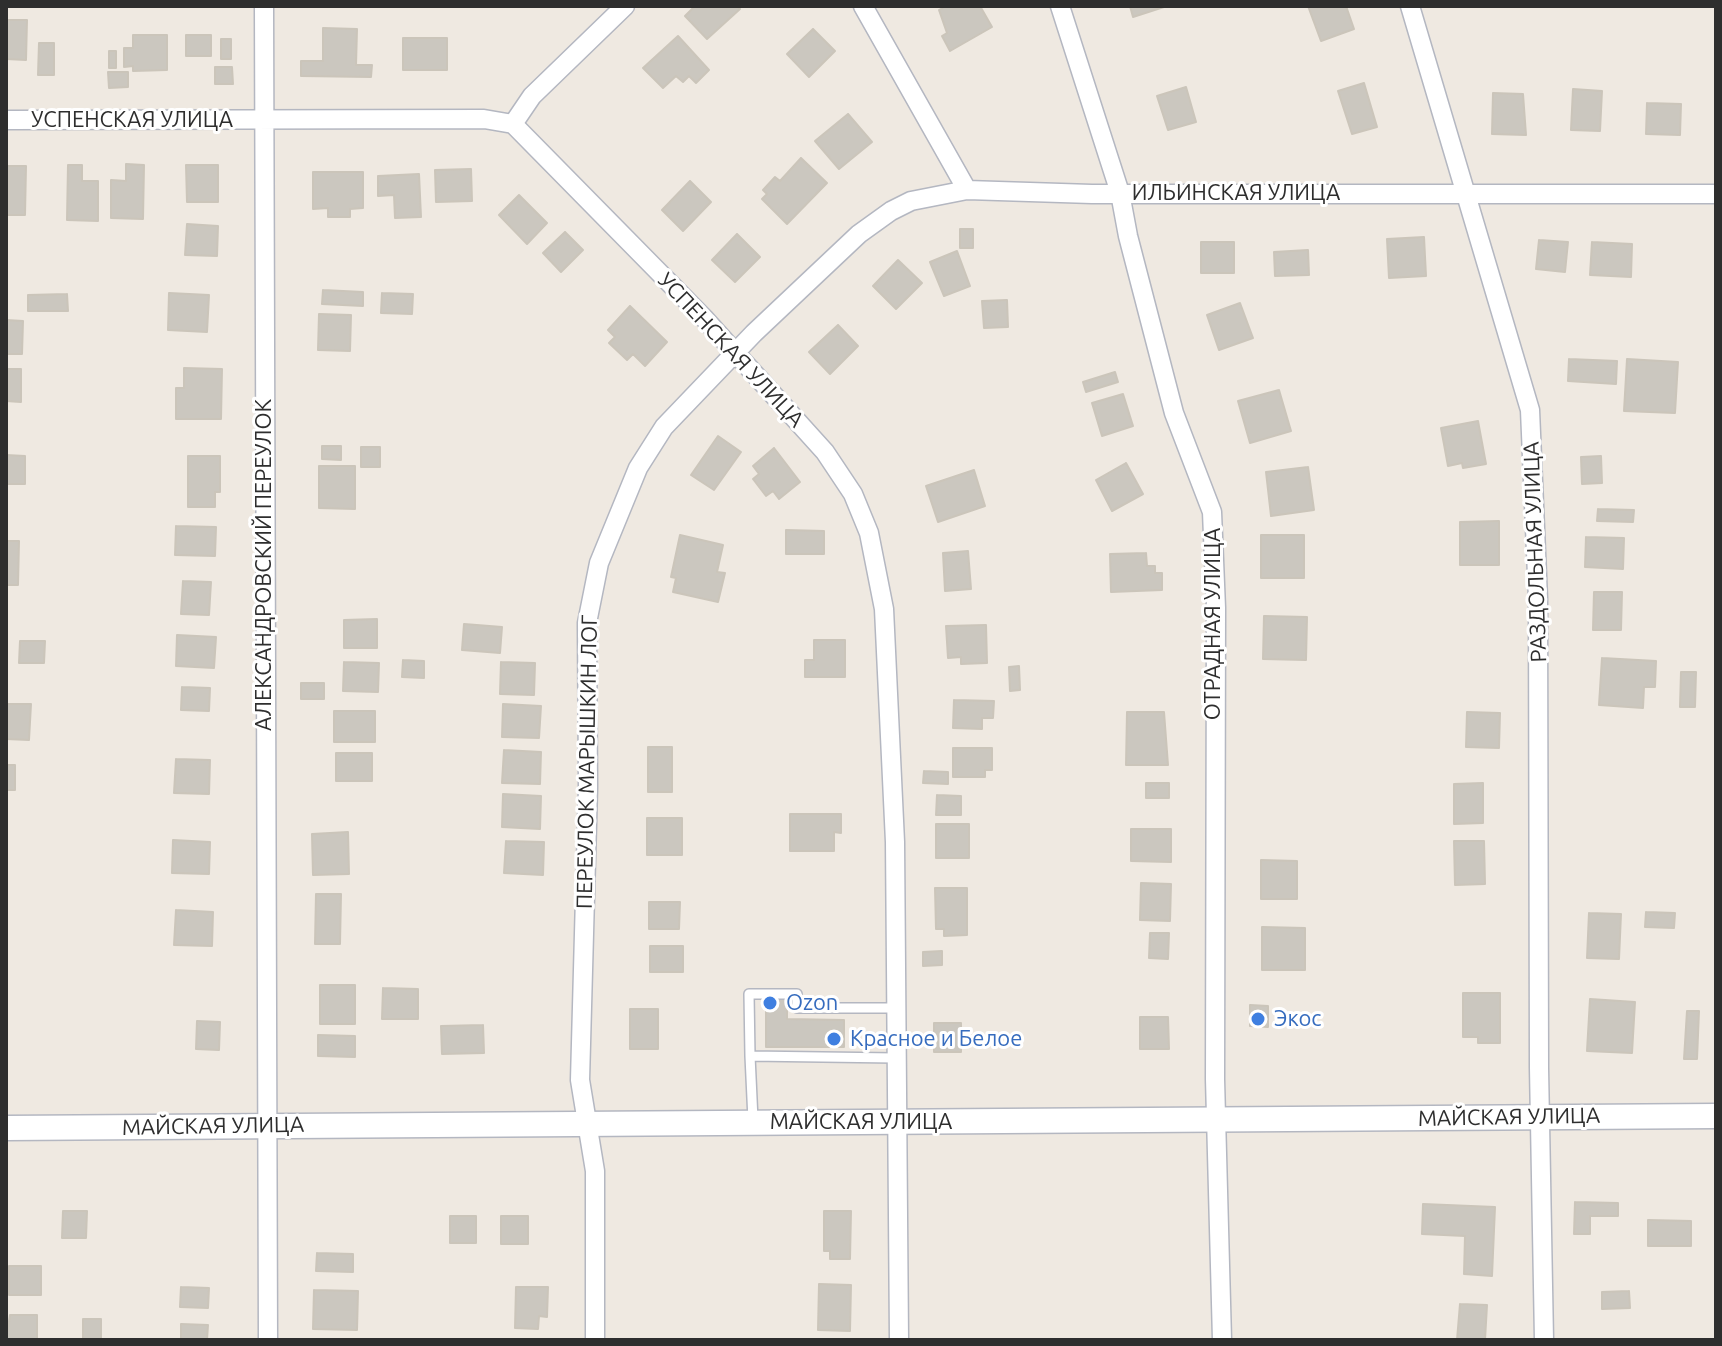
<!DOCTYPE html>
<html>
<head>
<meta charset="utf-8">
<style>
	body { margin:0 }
	#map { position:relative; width:1722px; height:1346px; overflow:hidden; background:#efe9e1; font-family:Ubuntu,sans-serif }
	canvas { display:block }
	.frame { position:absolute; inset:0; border:8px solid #2e2e2e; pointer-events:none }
</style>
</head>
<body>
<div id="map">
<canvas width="1722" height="1346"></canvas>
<div class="frame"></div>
</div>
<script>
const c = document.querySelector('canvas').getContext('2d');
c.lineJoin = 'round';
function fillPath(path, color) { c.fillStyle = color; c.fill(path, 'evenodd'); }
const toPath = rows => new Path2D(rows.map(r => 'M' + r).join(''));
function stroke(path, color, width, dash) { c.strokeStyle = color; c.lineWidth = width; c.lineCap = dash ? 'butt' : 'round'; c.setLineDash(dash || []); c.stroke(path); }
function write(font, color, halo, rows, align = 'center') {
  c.font = font + ' Ubuntu,sans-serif'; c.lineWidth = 6; c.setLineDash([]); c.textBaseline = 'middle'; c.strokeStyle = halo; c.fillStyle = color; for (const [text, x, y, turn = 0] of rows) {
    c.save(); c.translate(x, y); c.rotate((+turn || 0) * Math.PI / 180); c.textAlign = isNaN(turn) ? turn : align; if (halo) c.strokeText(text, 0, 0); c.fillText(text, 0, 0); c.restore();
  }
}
const building = toPath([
	[695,6,737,6,740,9,707,39,685,16,695,6],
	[946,6,980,6,992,27,950,51,942,36,947,33,939,10,946,6],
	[1130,6,1167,6,1133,17,1130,6],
	[1308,6,1346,6,1354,29,1321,41,1308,6],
	[6,20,27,20,26,60,6,59,6,20],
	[323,28,357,29,356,65,372,65,371,77,301,76,301,61,323,61,323,28],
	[813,29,835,51,809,77,787,54,813,29],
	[133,35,167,35,167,70,133,71,133,66,124,67,124,48,133,48,133,35],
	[186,35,211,35,211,56,186,56,186,35],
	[678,36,709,70,696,83,689,76,683,82,676,76,663,88,643,68,678,36],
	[403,38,447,38,447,70,403,70,403,38],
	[221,39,231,39,231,59,221,59,221,39],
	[39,43,54,43,54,75,38,75,39,43],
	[109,51,116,51,116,68,109,68,109,51],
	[215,67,232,67,233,84,215,84,215,67],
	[108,72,128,72,128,87,109,88,108,72],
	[1364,83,1377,127,1352,134,1338,91,1364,83],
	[1186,87,1196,122,1168,130,1157,96,1186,87],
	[1573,89,1602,91,1600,131,1571,130,1573,89],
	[1493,93,1523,94,1526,135,1492,134,1493,93],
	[1647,103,1681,104,1680,135,1646,134,1647,103],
	[848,114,872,142,839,169,815,141,848,114],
	[801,158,827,183,787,224,762,199,767,194,763,190,775,177,780,181,801,158],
	[126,164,144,165,143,219,111,218,111,180,126,181,126,164],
	[68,165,82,165,82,181,98,181,98,221,67,220,68,165],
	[186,165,218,165,218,202,187,202,186,165],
	[6,166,26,166,25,215,6,215,6,166],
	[471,169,472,201,436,202,435,170,471,169],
	[313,172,363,172,363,208,350,209,350,217,328,217,328,208,313,209,313,172],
	[419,174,421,217,395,218,394,195,378,196,378,176,419,174],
	[690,181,711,202,683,231,662,210,690,181],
	[519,195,547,223,527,244,499,215,519,195],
	[187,224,218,226,217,256,185,255,187,224],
	[960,229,973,229,973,248,960,248,960,229],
	[565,232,583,250,561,272,543,253,565,232],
	[737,234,760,257,735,282,712,260,737,234],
	[1424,237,1426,276,1389,278,1387,239,1424,237],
	[1539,240,1568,242,1565,272,1536,269,1539,240],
	[1201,242,1234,242,1234,273,1201,273,1201,242],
	[1592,242,1632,244,1631,277,1590,275,1592,242],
	[1308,250,1309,275,1275,276,1274,252,1308,250],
	[957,251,970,286,944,296,930,262,957,251],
	[898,260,922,283,896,309,873,286,898,260],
	[323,290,363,292,363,306,322,304,323,290],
	[169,293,209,295,207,332,168,330,169,293],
	[382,293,413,294,412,314,381,313,382,293],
	[67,294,68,311,28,311,28,295,67,294],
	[1007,300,1008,327,984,328,982,301,1007,300],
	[1240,303,1253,338,1219,350,1207,315,1240,303],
	[630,306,667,342,645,366,633,354,627,360,609,343,615,337,608,330,630,306],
	[319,314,351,315,350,351,318,350,319,314],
	[6,320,23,321,22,354,6,354,6,320],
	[838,325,858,346,830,374,809,352,838,325],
	[1569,359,1617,361,1616,384,1568,381,1569,359],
	[1627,359,1678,362,1675,413,1624,411,1627,359],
	[184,368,222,369,221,419,176,419,176,388,184,388,184,368],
	[6,369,21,369,21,402,6,401,6,369],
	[1115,372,1118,382,1086,392,1083,382,1115,372],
	[1279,390,1291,431,1250,443,1238,401,1279,390],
	[1123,394,1133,426,1102,436,1092,403,1123,394],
	[1478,421,1486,464,1463,468,1462,463,1448,466,1441,428,1478,421],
	[718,436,741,452,714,490,691,475,718,436],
	[322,446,341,446,341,460,322,459,322,446],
	[361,447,380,447,380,467,361,467,361,447],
	[774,448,800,482,779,499,773,491,766,496,753,479,759,474,753,466,774,448],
	[6,455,25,456,25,484,6,484,6,455],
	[188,456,220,456,220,492,215,492,215,507,188,507,188,456],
	[1601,456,1602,483,1582,484,1581,457,1601,456],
	[1126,463,1143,494,1112,511,1096,480,1126,463],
	[319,466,355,466,355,509,319,508,319,466],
	[1308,467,1314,510,1271,516,1266,472,1308,467],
	[974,470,985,506,938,522,926,486,974,470],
	[1598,509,1634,510,1633,522,1597,521,1598,509],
	[1499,521,1499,565,1460,565,1460,522,1499,521],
	[176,526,216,527,215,556,175,555,176,526],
	[786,530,824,531,824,554,786,554,786,530],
	[680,535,723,545,717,572,725,573,718,602,673,592,676,578,671,577,680,535],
	[1261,535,1304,535,1304,578,1261,578,1261,535],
	[1586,537,1624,538,1623,569,1585,567,1586,537],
	[6,541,19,541,18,585,6,585,6,541],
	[968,551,971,589,945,591,943,553,968,551],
	[1146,553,1147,566,1155,566,1155,573,1162,573,1162,590,1111,592,1110,554,1146,553],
	[183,581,211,582,209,615,181,614,183,581],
	[1594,592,1622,592,1621,630,1593,630,1594,592],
	[1264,616,1307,617,1306,660,1263,659,1264,616],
	[377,619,377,648,344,648,344,620,377,619],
	[464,624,502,627,500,653,462,650,464,624],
	[986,625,987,663,961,664,961,657,948,658,946,626,986,625],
	[177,635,216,637,214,668,176,666,177,635],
	[814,640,845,640,845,677,805,677,805,660,814,660,814,640],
	[20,641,45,641,44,663,19,663,20,641],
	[1602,658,1656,661,1655,687,1644,687,1643,708,1599,705,1602,658],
	[403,660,424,661,424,678,402,677,403,660],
	[344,662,379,663,378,692,343,691,344,662],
	[501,662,535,663,534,695,500,694,501,662],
	[1019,666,1020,690,1010,691,1009,667,1019,666],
	[1681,672,1696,672,1695,707,1680,707,1681,672],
	[301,683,324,683,324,699,301,699,301,683],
	[182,687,210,688,209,711,181,710,182,687],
	[954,700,994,701,993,718,982,718,982,729,953,728,954,700],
	[6,704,31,704,29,740,6,739,6,704],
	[503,704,541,706,539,738,502,737,503,704],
	[334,711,375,711,375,742,334,742,334,711],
	[1127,712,1164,712,1168,765,1126,765,1127,712],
	[1467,712,1500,713,1499,748,1466,747,1467,712],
	[648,747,672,747,672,792,648,792,648,747],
	[953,748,992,748,992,770,985,770,985,777,953,777,953,748],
	[504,750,541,752,540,784,502,783,504,750],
	[336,753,372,753,372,781,336,781,336,753],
	[176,759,210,760,209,794,174,793,176,759],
	[6,765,15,765,15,790,6,790,6,765],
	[924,771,948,772,948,784,923,783,924,771],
	[1146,783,1169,783,1169,798,1146,798,1146,783],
	[1483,783,1483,823,1454,824,1454,784,1483,783],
	[503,794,541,796,540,829,502,827,503,794],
	[937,795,961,796,961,815,936,815,937,795],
	[790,814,841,814,841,833,834,832,834,851,790,851,790,814],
	[647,818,682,818,682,855,647,855,647,818],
	[936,824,969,824,969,858,936,858,936,824],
	[1131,829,1171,829,1171,862,1131,861,1131,829],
	[348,832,349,874,313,875,312,834,348,832],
	[173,840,210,842,209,874,172,873,173,840],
	[506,841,544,842,543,875,504,873,506,841],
	[1454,841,1484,841,1485,884,1455,885,1454,841],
	[1261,860,1297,861,1297,899,1261,899,1261,860],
	[1141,883,1171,884,1170,921,1140,920,1141,883],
	[935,888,967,888,967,935,944,936,944,929,936,929,935,888],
	[316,894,341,894,340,944,315,944,316,894],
	[649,902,680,902,679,929,649,929,649,902],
	[176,910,213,912,212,946,174,945,176,910],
	[1646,912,1675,913,1674,928,1645,927,1646,912],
	[1589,913,1621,914,1619,959,1587,958,1589,913],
	[1262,927,1305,928,1305,970,1262,970,1262,927],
	[1150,933,1169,933,1168,959,1149,958,1150,933],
	[650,946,683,946,683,972,650,972,650,946],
	[942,951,942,965,923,966,923,952,942,951],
	[320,985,355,985,355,1024,320,1024,320,985],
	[383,988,418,989,418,1019,382,1019,383,988],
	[1463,993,1500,993,1500,1043,1478,1043,1478,1037,1463,1037,1463,993],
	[766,999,787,999,787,1019,844,1020,844,1047,766,1047,766,999],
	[1590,999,1635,1002,1632,1053,1587,1051,1590,999],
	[1250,1005,1268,1006,1268,1027,1250,1026,1250,1005],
	[630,1009,658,1009,658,1049,630,1049,630,1009],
	[1687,1011,1699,1011,1697,1059,1684,1059,1687,1011],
	[1140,1017,1168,1017,1169,1049,1140,1049,1140,1017],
	[197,1021,220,1022,219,1050,196,1049,197,1021],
	[934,1023,961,1023,961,1052,934,1052,934,1023],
	[483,1025,484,1053,442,1054,441,1026,483,1025],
	[318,1035,355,1036,355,1057,318,1056,318,1035],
	[1575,1202,1618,1203,1618,1216,1590,1216,1590,1234,1574,1234,1575,1202],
	[1423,1204,1495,1207,1492,1276,1464,1274,1465,1236,1422,1234,1423,1204],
	[63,1211,87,1211,86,1238,62,1238,63,1211],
	[824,1211,851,1211,850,1259,830,1259,830,1251,824,1251,824,1211],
	[450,1216,476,1216,476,1243,450,1243,450,1216],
	[501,1216,528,1216,528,1244,501,1244,501,1216],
	[1648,1220,1691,1221,1691,1246,1648,1246,1648,1220],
	[317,1253,353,1254,353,1272,316,1271,317,1253],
	[9,1266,41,1266,41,1295,9,1295,9,1266],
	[819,1284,851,1285,850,1331,818,1330,819,1284],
	[181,1287,209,1288,208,1308,180,1307,181,1287],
	[516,1287,548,1287,547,1317,539,1316,538,1329,515,1328,516,1287],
	[314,1290,358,1291,357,1330,313,1329,314,1290],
	[1629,1291,1630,1308,1602,1309,1602,1292,1629,1291],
	[1460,1304,1487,1305,1485,1340,1457,1340,1460,1304],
	[10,1315,37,1315,37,1340,6,1340,10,1315],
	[83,1319,101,1319,101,1340,83,1340,83,1319],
	[181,1324,208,1325,207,1340,181,1340,181,1324]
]);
fillPath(building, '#cbc7bf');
stroke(building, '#cbc5ba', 2);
const lane = toPath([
	[750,1056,749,994,797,994,797,1008,895,1008],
	[753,1120,750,1056,895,1058]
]);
const street = toPath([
	[264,6,268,1340],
	[863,6,967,190],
	[1060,6,1120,193,1128,236,1174,413,1212,512,1216,608,1215,1079,1222,1340],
	[1410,6,1530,410,1538,599,1539,1068,1544,1340],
	[6,120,484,119,513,124,704,318,825,452,853,494,869,533,884,609,895,842,899,1340],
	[513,124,532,96,625,6],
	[595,1340,595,1171,580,1080,588,787,587,623,599,563,638,468,664,427,754,333,859,234,891,211,911,201,967,190,1092,194,1716,194]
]);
const secondary = toPath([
	[6,1128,1716,1116]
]);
stroke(lane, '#b4b7c1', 12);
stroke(street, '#b4b7c1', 21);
stroke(secondary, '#b4b7c1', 27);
stroke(lane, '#fff', 9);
stroke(street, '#fff', 18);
stroke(secondary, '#fff', 24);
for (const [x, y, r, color] of [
	[770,1003,8,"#3f7fe0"],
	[1258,1019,8,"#3f7fe0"],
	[834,1039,8,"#3f7fe0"]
]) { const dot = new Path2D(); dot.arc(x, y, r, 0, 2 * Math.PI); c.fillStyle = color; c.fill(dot); stroke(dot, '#fff', 3); }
write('22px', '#2e2e2e', '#fff', [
	["УСПЕНСКАЯ УЛИЦА",132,120],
	["ИЛЬИНСКАЯ УЛИЦА",1236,193],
	["УСПЕНСКАЯ УЛИЦА",731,350,47],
	["РАЗДОЛЬНАЯ УЛИЦА",1535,552,-92],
	["АЛЕКСАНДРОВСКИЙ ПЕРЕУЛОК",264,565,-90],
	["ОТРАДНАЯ УЛИЦА",1213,624,-90],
	["ПЕРЕУЛОК МАРЫШКИН ЛОГ",587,762,-89],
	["МАЙСКАЯ УЛИЦА",1509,1117,-1],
	["МАЙСКАЯ УЛИЦА",861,1122],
	["МАЙСКАЯ УЛИЦА",213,1126,-1]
]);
write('22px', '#366cbe', '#fff', [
	["Ozon",786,1003],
	["Экос",1274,1019],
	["Красное и Белое",850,1039]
], 'left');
</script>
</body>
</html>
